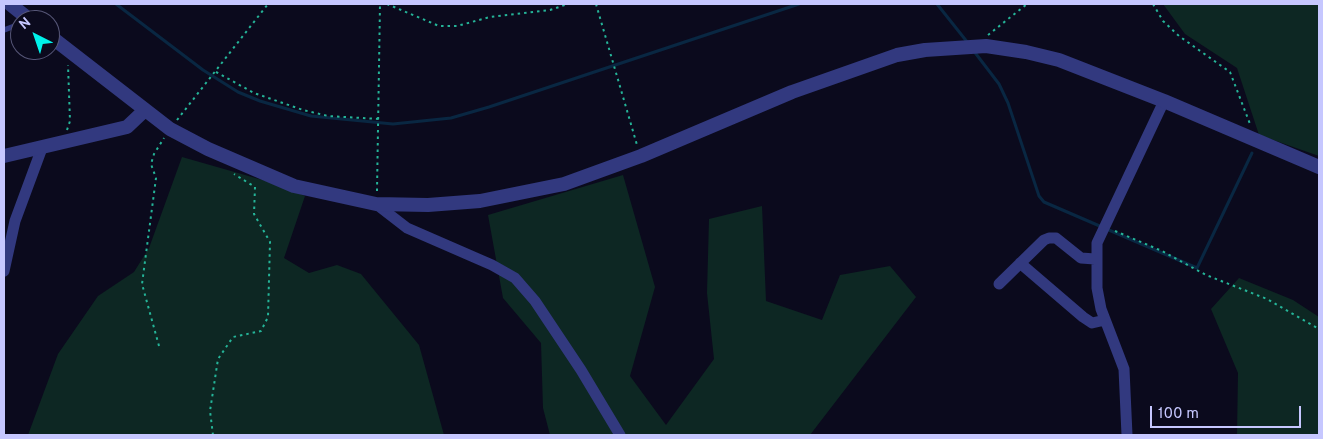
<!DOCTYPE html>
<html>
<head>
<meta charset="utf-8">
<style>
	body { margin:0 }
	#map { position:relative; width:1323px; height:439px; overflow:hidden; background:#0b0a1d; font-family:Overpass,sans-serif }
	canvas { display:block }
	.frame { position:absolute; inset:0; border:5px solid #c6c7ff; pointer-events:none }
	.north { position:absolute; left:10px; top:10px; width:50px; height:50px; box-sizing:border-box; background:#0b0a1d; border:1px solid #565677; border-radius:50%; rotate:319deg; font-size:14px; font-weight:700; line-height:20px; text-align:center; color:#c6c7ff }
	.north::after { content:''; display:block; margin:auto; width:18px; height:22px; background:#00f1e9; clip-path:polygon(50% 0,100% 100%,50% 72%,0 100%) }
	.scale { position:absolute; left:1150px; top:406px; width:151px; height:22px; box-sizing:border-box; border:2px solid #c6c7ff; border-top:0; padding-left:6px; font-size:15px; line-height:18px; white-space:nowrap; color:#c6c7ff; -webkit-text-stroke:4px #0b0a1d; paint-order:stroke }
</style>
</head>
<body>
<div id="map">
<canvas width="1323" height="439"></canvas>
<div class="frame"></div>
<div class="north">N</div>
<div class="scale">100 m</div>
</div>
<script>
const c = document.querySelector('canvas').getContext('2d');
c.lineJoin = 'round';
function fillPath(path, color) { c.fillStyle = color; c.fill(path, 'evenodd'); }
const toPath = rows => new Path2D(rows.map(r => 'M' + r).join(''));
function stroke(path, color, width, dash) { c.strokeStyle = color; c.lineWidth = width; c.lineCap = dash ? 'butt' : 'round'; c.setLineDash(dash || []); c.stroke(path); }
fillPath(toPath([
	[1163,4,1319,4,1319,156,1259,135,1237,68,1185,34],
	[182,157,280,185,305,196,284,258,309,273,337,265,361,274,419,345,444,435,28,435,58,354,98,296,134,272,149,248],
	[623,175,655,287,630,376,666,425,714,359,707,293,709,219,762,206,766,301,822,320,840,275,890,266,916,297,810,435,550,435,543,408,541,343,503,298,488,215],
	[1239,278,1293,300,1319,317,1319,435,1237,435,1238,373,1211,309]
]), '#0d2723');
stroke(toPath([
	[116,4,203,70,238,92,260,101,311,116,393,124,451,118,489,107,799,4],
	[937,4,968,43],
	[973,50,999,84,1008,103,1039,196,1044,202,1197,268,1252,153]
]), '#092742', 3);
stroke(toPath([
	[387,4,439,26,457,26,490,17,550,10,568,4],
	[596,4,637,145],
	[1153,4,1163,21,1179,36,1230,72,1250,124],
	[988,35,1027,4],
	[216,72,254,93,303,110,328,116,379,119],
	[177,120,268,4],
	[67,130,70,121,68,65],
	[377,191,380,4],
	[1115,231,1162,251,1206,275,1267,299,1319,329],
	[159,346,142,284,156,178,151,164,154,154,164,138],
	[213,435,210,411,218,359,233,337,261,331,268,317,270,242,254,214,255,187,234,174]
]), '#25b498', 2, [2.5, 4]);
stroke(toPath([
	[4,30,20,24]
]), '#32397f', 5.5);
stroke(toPath([
	[376,204,407,228,492,265,515,278,535,301,581,370,620,435],
	[1020,263,1083,317,1092,323,1105,320],
	[4,271,15,221,42,148],
	[999,284,1044,240,1049,238,1056,238,1081,258,1095,259],
	[1127,435,1124,369,1101,309,1097,288,1097,243,1164,101]
]), '#32397f', 11);
stroke(toPath([
	[10,4,30,20],
	[50,36,170,129,208,149,294,186,376,204,428,205,480,201,564,184,641,156,792,92,897,55,925,50,986,46,1026,52,1059,60,1164,101,1319,167],
	[4,156,127,127,145,110]
]), '#32397f', 14);
</script>
</body>
</html>
